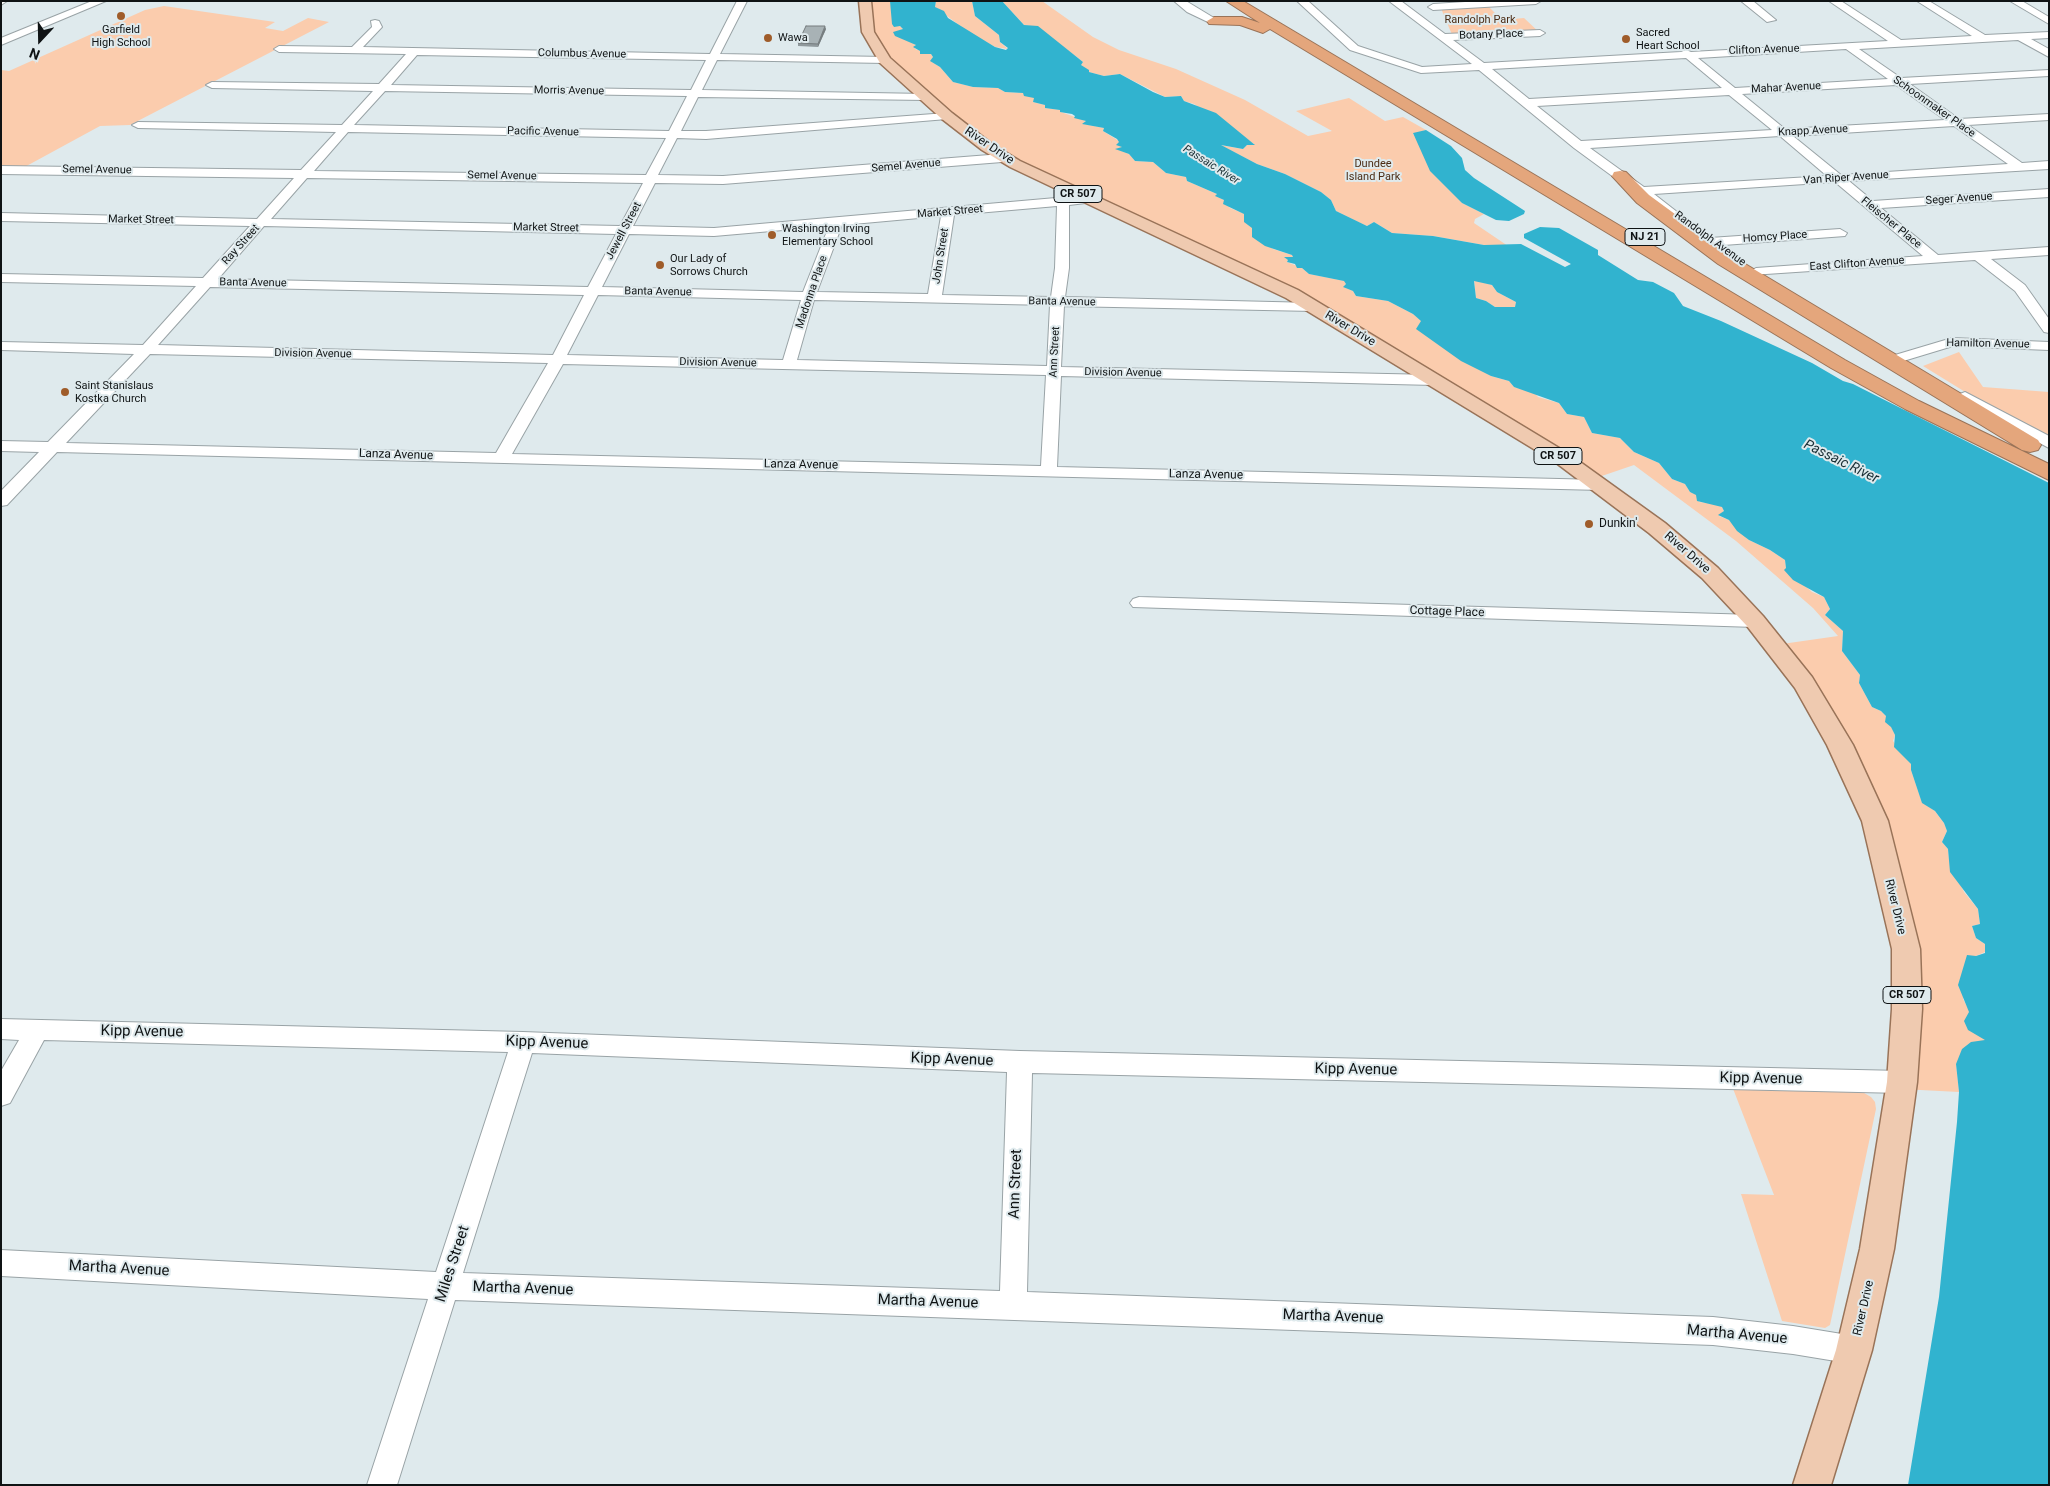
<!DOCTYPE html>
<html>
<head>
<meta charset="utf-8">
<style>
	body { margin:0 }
	#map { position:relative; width:2050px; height:1486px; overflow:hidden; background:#dfeaed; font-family:Roboto,sans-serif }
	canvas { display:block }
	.frame { position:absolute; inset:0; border:2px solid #0f1314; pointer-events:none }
	.north { position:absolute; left:15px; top:15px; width:50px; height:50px; -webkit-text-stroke:4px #dfeaed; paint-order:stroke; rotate:201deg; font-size:14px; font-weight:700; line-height:20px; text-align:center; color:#0f1314 }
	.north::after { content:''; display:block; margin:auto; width:18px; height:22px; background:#0f1314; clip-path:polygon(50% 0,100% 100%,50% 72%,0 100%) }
</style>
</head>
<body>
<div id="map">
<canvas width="2050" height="1486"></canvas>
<div class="frame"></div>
<div class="north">N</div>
</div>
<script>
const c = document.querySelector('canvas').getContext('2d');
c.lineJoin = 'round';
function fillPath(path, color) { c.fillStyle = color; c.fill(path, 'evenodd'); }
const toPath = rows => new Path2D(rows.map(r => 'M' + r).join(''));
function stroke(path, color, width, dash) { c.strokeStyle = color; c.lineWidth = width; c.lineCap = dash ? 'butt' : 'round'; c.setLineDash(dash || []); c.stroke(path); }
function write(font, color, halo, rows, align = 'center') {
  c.font = font + ' Roboto,sans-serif'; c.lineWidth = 4; c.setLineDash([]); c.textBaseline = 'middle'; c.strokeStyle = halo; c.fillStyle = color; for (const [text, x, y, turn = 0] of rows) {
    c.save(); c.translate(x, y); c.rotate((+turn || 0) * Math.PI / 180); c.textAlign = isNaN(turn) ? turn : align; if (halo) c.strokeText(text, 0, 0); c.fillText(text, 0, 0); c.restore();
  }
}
fillPath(toPath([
	[866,1,890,1,896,26,900,26,903,29,894,33,916,45,915,49,931,54,933,57,932,62,940,67,953,82,973,87,998,88,1005,92,1023,93,1035,98,1033,102,1045,105,1045,108,1061,110,1061,112,1086,121,1084,124,1104,128,1103,131,1119,141,1122,148,1117,149,1129,154,1135,161,1153,162,1166,173,1186,177,1187,181,1217,194,1216,196,1224,200,1230,208,1245,214,1252,228,1273,249,1292,255,1293,257,1285,257,1288,260,1287,262,1302,268,1309,274,1345,281,1346,284,1344,287,1353,291,1356,296,1388,301,1413,314,1491,376,1509,381,1514,387,1534,392,1538,397,1559,403,1567,414,1584,417,1592,433,1620,438,1634,452,1659,463,1672,479,1685,484,1690,492,1697,495,1699,502,1716,504,1722,507,1724,511,1719,516,1729,520,1749,540,1770,550,1785,560,1786,568,1812,592,1824,597,1830,609,1825,615,1843,631,1842,651,1860,675,1859,683,1872,707,1881,711,1886,716,1895,735,1893,741,1911,764,1911,770,1922,802,1935,811,1944,823,1947,831,1942,842,1948,849,1949,860,1964,892,1978,909,1980,924,1972,926,1976,938,1985,944,1985,952,1976,956,1963,999,1986,1040,1956,1064,1959,1092,1901,1089,1906,949,1876,821,1775,645,1838,636,1813,608,1736,541,1634,465,1593,479,1314,307,1002,158,876,48],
	[936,1,972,1,975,16,999,35,1000,42,1008,49,995,47,967,31,935,7],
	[1002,1,1042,1,1093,37,1119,50,1176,69,1245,100,1308,136,1332,131,1296,111,1349,98,1385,121,1403,117,1426,130,1413,134,1462,203,1484,214,1475,219,1474,223,1508,246,1484,245,1433,236,1392,233,1374,222,1367,226,1358,222,1336,211,1331,200,1321,192,1285,174,1257,164,1220,145,1243,149,1247,145,1254,144,1194,104,1184,101,1181,96,1165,97,1120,74,1104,76,1089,72,1088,70,1080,65,1083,62,1077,57,1030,26,1024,25],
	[1486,4,1502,20,1524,18,1540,33,1453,37,1440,6],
	[164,6,275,22,265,28,283,31,308,18,329,22,130,125,100,126,21,169,1,169,1,70,9,71,145,10],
	[1474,280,1492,285,1497,292,1516,302,1515,308,1495,307,1486,301,1476,298],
	[1959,352,1983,387,2049,392,2049,437,2001,414,1923,366],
	[1732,1086,1859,1090,1871,1097,1875,1102,1876,1109,1830,1325,1825,1328,1782,1321,1741,1194,1774,1195]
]), '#fbccad');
fillPath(toPath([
	[890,1,936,1,935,7,944,11,948,18,995,47,1006,50,1008,48,1000,42,999,35,975,16,972,1,1002,1,1024,25,1038,26,1083,62,1081,65,1089,70,1089,72,1104,76,1120,74,1153,92,1165,97,1181,96,1184,101,1216,113,1255,145,1247,145,1243,149,1221,145,1257,164,1285,174,1321,192,1331,200,1336,211,1367,226,1374,222,1392,233,1433,236,1484,245,1521,244,1565,267,1571,264,1524,238,1524,234,1540,227,1559,228,1598,250,1598,255,1638,280,1653,282,1674,293,1683,306,1721,321,1812,363,1843,381,1853,384,2049,483,2049,1485,1908,1485,1939,1297,1957,1122,1959,1092,1956,1064,1962,1049,1971,1042,1985,1040,1968,1030,1964,1021,1969,1012,1958,985,1967,955,1976,956,1985,953,1985,944,1976,938,1972,926,1980,924,1978,909,1950,872,1948,849,1942,842,1947,831,1944,823,1935,811,1922,803,1911,770,1911,764,1894,747,1895,735,1891,727,1885,722,1886,716,1881,711,1872,707,1859,683,1860,675,1842,651,1843,631,1825,615,1830,609,1824,597,1793,580,1784,570,1786,568,1785,560,1770,550,1749,540,1737,531,1729,520,1718,515,1724,511,1722,507,1697,501,1696,495,1690,492,1685,484,1672,479,1659,463,1634,452,1620,438,1592,433,1584,417,1567,414,1559,403,1514,387,1509,381,1491,376,1461,361,1416,329,1421,321,1413,314,1388,301,1356,296,1353,291,1343,287,1346,284,1344,281,1309,274,1302,268,1297,268,1295,264,1287,262,1288,260,1284,257,1293,257,1292,255,1265,246,1252,237,1252,228,1244,222,1244,214,1223,204,1224,200,1215,196,1217,194,1187,181,1186,177,1166,173,1153,162,1135,161,1129,154,1115,149,1122,147,1116,145,1119,142,1117,139,1103,131,1104,128,1082,124,1086,121,1074,118,1075,116,1072,114,1060,112,1060,110,1045,108,1045,105,1033,102,1034,98,1024,96,1023,93,1005,92,998,88,973,87,953,82,940,67,930,61,933,57,931,54,920,54,920,51,913,47,916,45,895,36,893,32,903,29,900,26,894,27,892,24],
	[1474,281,1492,285,1497,292,1516,302,1515,307,1495,307,1486,301,1476,298],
	[1426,130,1451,146,1462,158,1465,170,1474,178,1525,211,1524,214,1509,221,1496,220,1462,203,1430,171,1413,133]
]), '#31b3cf');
const minor = toPath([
	[1,1,7,1,1,5,1,1],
	[92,1,106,1,1,45,1,38,92,1],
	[737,1,747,1,720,54,885,57,890,60,885,63,717,60,702,90,926,94,932,97,926,100,698,97,681,131,706,131,947,113,953,116,947,119,706,139,677,138,658,175,723,176,1002,154,1008,158,1002,162,723,184,655,183,633,226,714,228,1090,195,1096,199,1094,202,1069,205,1069,268,1065,297,1314,303,1321,307,1314,311,1064,306,1061,367,1434,375,1442,380,1434,385,1061,376,1057,467,1601,480,1607,482,1609,485,1607,488,1601,490,57,452,7,505,1,506,1,491,39,452,1,451,1,441,48,442,134,354,1,350,1,342,143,345,196,286,1,282,1,274,203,278,250,226,1,221,1,213,257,219,294,178,1,174,1,166,301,170,336,132,138,128,132,125,138,122,342,125,373,91,212,88,206,85,212,82,379,84,406,54,279,52,274,49,279,46,352,47,372,27,371,21,375,20,379,21,382,27,363,47,710,54,737,1],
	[417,55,706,60,691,90,391,85,417,55],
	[385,91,687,96,669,131,354,125,385,91],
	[348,132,666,138,646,175,314,171,348,132],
	[307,178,643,183,620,226,271,219,307,178],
	[1057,206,1055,268,1051,297,942,295,954,215,1057,206],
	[941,216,928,294,817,292,842,225,941,216],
	[264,226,616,234,588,287,218,279,264,226],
	[829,226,803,292,602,287,629,234,714,236,829,226],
	[210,287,584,295,553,355,158,345,210,287],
	[598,295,801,300,783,360,567,355,598,295],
	[814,300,1050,305,1047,366,797,360,814,300],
	[150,354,548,363,496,453,66,443,150,354],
	[563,364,1046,375,1041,466,512,454,563,364],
	[1174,1,1186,1,1219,21,1210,23,1187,12,1174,1],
	[1297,1,1308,1,1358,46,1422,67,1472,64,1389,1,1401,1,1445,34,1540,30,1545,33,1540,36,1453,40,1484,63,1681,52,1686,50,1691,52,1888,41,1829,1,1841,1,1901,40,1972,36,1917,1,1929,1,1985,35,2049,32,2049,38,2031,39,2049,49,2049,57,2018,40,1859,49,1901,78,2049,70,2049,76,1910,84,1959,119,2049,114,2049,120,1968,125,2022,163,2049,161,2049,169,1849,181,1873,201,2049,189,2049,197,1881,208,1938,255,2049,247,2049,255,1991,259,2025,285,2049,319,2049,333,2044,332,2015,291,1975,260,1751,275,1749,272,1756,268,1923,256,1835,182,1654,194,1690,222,1684,226,1679,225,1574,148,1479,70,1421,73,1350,50,1297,1],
	[1846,49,1888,79,1735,88,1698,58,1846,49],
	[1686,58,1722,88,1529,99,1492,69,1686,58],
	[1896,85,1945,120,1785,129,1742,94,1896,85],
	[1729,95,1772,130,1581,141,1537,106,1729,95],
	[1954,126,2008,164,1841,175,1793,136,1954,126],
	[1780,136,1827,176,1644,187,1590,148,1780,136],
	[1481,1,1541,1,1536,4,1433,10,1428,7,1433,4,1481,1],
	[1741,1,1753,1,1776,20,1767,22,1741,1],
	[2010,1,2022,1,2049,17,2049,24,2010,1],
	[1840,229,1847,233,1845,236,1710,246,1703,242,1710,238,1840,229],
	[1952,338,2049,342,2049,350,1953,346,1900,362,1893,358,1895,355,1952,338],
	[1965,392,2049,436,2049,448,1960,400,1957,397,1960,394,1965,392],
	[1139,597,1755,615,1761,617,1764,621,1761,625,1755,627,1133,607,1130,603,1133,599,1139,597],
	[1,1019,523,1032,1020,1051,1902,1071,1911,1074,1914,1082,1911,1090,1902,1093,1032,1073,1027,1292,1713,1317,1793,1326,1854,1336,1864,1340,1868,1350,1864,1360,1854,1364,1793,1354,1713,1345,455,1300,397,1485,367,1485,428,1299,1,1276,1,1250,436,1272,508,1052,44,1040,10,1103,1,1106,1,1071,19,1040,1,1039,1,1019],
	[532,1053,1007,1072,1000,1291,463,1273,532,1053]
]);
const major = toPath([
	[859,1,871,1,874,32,890,58,952,113,992,144,1020,161,1298,290,1569,454,1665,523,1718,568,1763,616,1812,677,1853,745,1888,821,1920,949,1922,1009,1917,1082,1894,1249,1872,1350,1831,1485,1793,1485,1836,1350,1860,1249,1887,1082,1892,1009,1892,949,1862,821,1827,745,1795,688,1747,626,1702,578,1649,533,1555,462,1286,298,1010,167,982,150,942,119,880,63,862,32,859,1]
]);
const highway = toPath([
	[1226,1,1243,1,1845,360,1919,401,2049,464,2049,480,1905,409,1831,368,1270,29,1263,33,1240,25,1209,24,1207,21,1214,17,1242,17,1260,23,1226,1],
	[1620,171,1626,172,1649,195,1732,256,2038,440,2041,445,2038,450,2030,452,2022,450,1718,264,1637,203,1612,176,1614,172,1620,171]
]);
stroke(minor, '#99a3a6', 2);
stroke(major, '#997358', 3);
stroke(highway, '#997358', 2);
fillPath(minor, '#fff');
fillPath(major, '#efcab0');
fillPath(highway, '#e4a67c');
fillPath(toPath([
	[826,29,818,47,798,46,798,43]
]), '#90999c');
fillPath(toPath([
	[825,26,826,29,818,47,818,44]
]), '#767d7f');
const building = toPath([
	[806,26,825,26,818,44,798,43,806,26]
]);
fillPath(building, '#a8b2b5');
stroke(building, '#767d7f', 1);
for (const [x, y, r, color] of [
	[121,16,5,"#9f5c2a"],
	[768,38,5,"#9f5c2a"],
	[1626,39,5,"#9f5c2a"],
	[772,235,5,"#9f5c2a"],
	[660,265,5,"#9f5c2a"],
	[65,392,5,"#9f5c2a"],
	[1589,524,5,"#9f5c2a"]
]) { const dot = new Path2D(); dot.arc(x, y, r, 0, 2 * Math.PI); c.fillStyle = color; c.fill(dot); stroke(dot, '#dfeaed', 2); }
write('11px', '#4c2d16', '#dfeaed', [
	["Randolph Park",1480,20],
	["Dundee",1373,164],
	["Island Park",1373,177]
]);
write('11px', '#0f1314', '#dfeaed', [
	["Garfield",121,30,"center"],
	["High School",121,43,"center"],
	["Sacred",1636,33],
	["Heart School",1636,46],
	["Wawa",778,38],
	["Washington Irving",782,229],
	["Elementary School",782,242],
	["Our Lady of",670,259],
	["Sorrows Church",670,272],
	["Saint Stanislaus",75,386],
	["Kostka Church",75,399]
], 'left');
write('11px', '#0f1314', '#dfeaed', [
	["Botany Place",1491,35,-2],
	["Clifton Avenue",1764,50,-2],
	["Columbus Avenue",582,54,1],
	["Mahar Avenue",1786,88,-3],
	["Morris Avenue",569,91,1],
	["Schoonmaker Place",1934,107,35],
	["Knapp Avenue",1813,131,-3],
	["Pacific Avenue",543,132,1],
	["Semel Avenue",906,166,-5],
	["Semel Avenue",97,170,1],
	["Semel Avenue",502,176,1],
	["Van Riper Avenue",1846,178,-4],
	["Seger Avenue",1959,199,-4],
	["Market Street",950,212,-5],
	["Market Street",141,220,1],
	["Fleischer Place",1891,223,39],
	["Market Street",546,228,1],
	["Jewell Street",624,231,-62],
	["Homcy Place",1775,237,-4],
	["Randolph Avenue",1710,239,36],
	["Ray Street",241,245,-48],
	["John Street",941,256,-81],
	["East Clifton Avenue",1857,264,-4],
	["Banta Avenue",253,283,1],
	["Banta Avenue",658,292,1],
	["Madonna Place",812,292,-71],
	["Banta Avenue",1062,302,1],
	["Hamilton Avenue",1988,344,1],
	["Ann Street",1055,352,-87],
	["Division Avenue",313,354,1],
	["Division Avenue",718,363,1],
	["Division Avenue",1123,373,1]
]);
write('italic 11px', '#192e34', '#dfeaed', [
	["Passaic River",1211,165,32]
]);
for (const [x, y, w] of [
	[1078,194,48],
	[1645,237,40],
	[1558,456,48],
	[1907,995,48]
]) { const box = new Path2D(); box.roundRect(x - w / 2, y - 8.5, w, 17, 4); c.fillStyle = '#dfeaed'; c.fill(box); stroke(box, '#0f1314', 1); }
write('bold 11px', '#0f1314', null, [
	["CR 507",1078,194],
	["NJ 21",1645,237],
	["CR 507",1558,456],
	["CR 507",1907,995]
]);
write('12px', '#0f1314', '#dfeaed', [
	["River Drive",989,146,34],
	["River Drive",1350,329,31],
	["Lanza Avenue",396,455,2],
	["Lanza Avenue",801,465,1],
	["Lanza Avenue",1206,475,1],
	["River Drive",1687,553,41],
	["Cottage Place",1447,612,2],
	["River Drive",1895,907,76],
	["River Drive",1864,1308,-77]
]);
write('12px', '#0f1314', '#dfeaed', [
	["Dunkin'",1599,524]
], 'left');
write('italic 14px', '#192e34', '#dfeaed', [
	["Passaic River",1841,462,26]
]);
write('15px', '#0f1314', '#dfeaed', [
	["Kipp Avenue",142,1032,1],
	["Kipp Avenue",547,1043,2],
	["Kipp Avenue",952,1060,2],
	["Kipp Avenue",1356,1070,1],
	["Kipp Avenue",1761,1079,1],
	["Ann Street",1016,1184,-88],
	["Miles Street",453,1264,-72],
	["Martha Avenue",119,1269,3],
	["Martha Avenue",523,1289,2],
	["Martha Avenue",928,1302,2],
	["Martha Avenue",1333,1317,2],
	["Martha Avenue",1737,1335,5]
]);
</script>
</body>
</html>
